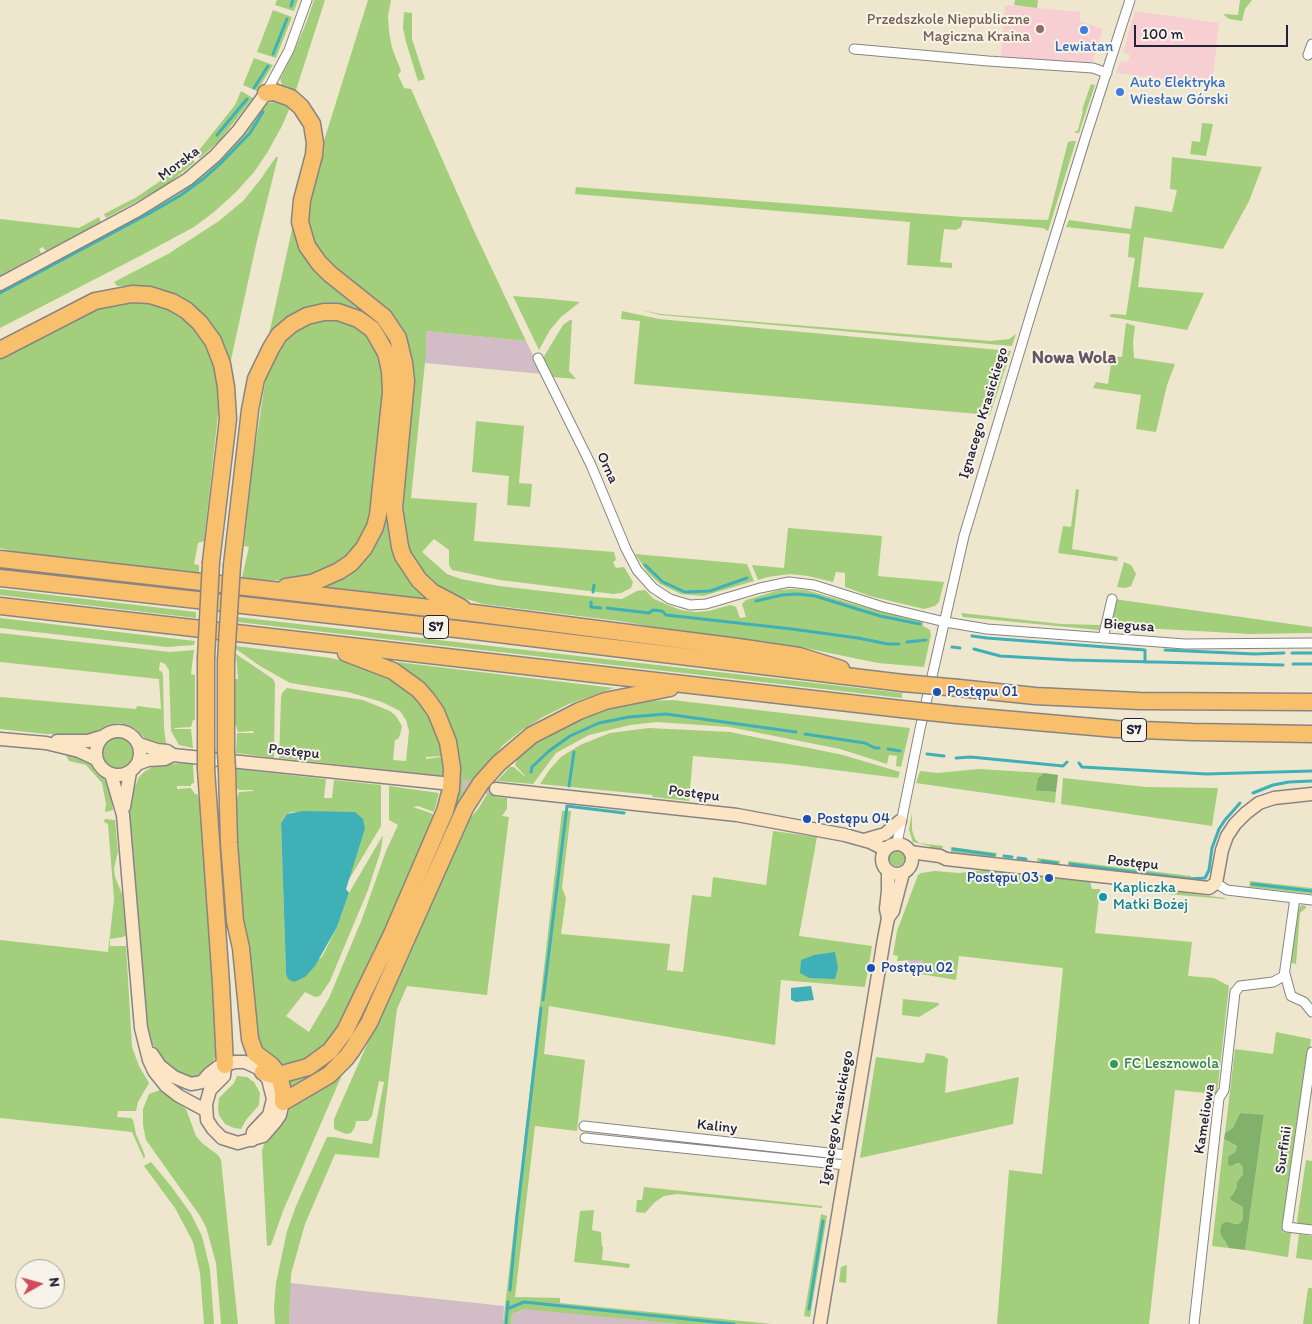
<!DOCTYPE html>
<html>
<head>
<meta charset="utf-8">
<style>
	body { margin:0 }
	#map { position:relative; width:1312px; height:1324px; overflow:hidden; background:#eee7cd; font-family:Itim,sans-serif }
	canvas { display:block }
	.north { position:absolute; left:15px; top:1259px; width:50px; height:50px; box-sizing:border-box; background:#f7f3e8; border:1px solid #a29fa3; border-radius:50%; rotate:83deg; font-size:14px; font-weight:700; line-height:20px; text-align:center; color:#22223b }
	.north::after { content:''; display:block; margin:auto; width:18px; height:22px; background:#d1495b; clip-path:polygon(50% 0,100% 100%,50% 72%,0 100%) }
	.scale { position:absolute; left:1134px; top:25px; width:154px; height:22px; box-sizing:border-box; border:2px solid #22223b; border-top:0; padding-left:6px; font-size:15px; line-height:18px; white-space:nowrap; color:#22223b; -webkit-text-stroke:4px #f7f3e8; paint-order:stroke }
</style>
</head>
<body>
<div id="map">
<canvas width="1312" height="1324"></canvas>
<div class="north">N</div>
<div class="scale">100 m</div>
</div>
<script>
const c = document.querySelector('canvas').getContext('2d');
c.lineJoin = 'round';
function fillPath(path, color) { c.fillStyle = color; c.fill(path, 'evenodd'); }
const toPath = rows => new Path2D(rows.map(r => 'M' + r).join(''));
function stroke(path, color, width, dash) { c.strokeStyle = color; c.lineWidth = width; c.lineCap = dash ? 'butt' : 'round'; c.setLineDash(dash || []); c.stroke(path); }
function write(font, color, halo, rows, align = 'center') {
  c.font = font + ' Itim,sans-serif'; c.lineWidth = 4; c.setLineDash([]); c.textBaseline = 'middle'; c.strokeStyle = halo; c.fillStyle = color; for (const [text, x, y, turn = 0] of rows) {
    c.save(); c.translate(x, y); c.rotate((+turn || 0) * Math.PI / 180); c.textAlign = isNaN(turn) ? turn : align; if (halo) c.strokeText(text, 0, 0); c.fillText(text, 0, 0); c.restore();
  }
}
fillPath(toPath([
	[1005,5,1081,12,1079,21,1103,29,1092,64,1001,57],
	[1135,11,1219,23,1212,85,1116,73,1120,61,1128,62,1129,58,1130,55,1123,52]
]), '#f7cfd2');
fillPath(toPath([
	[426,331,526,341,542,374,424,363],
	[912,960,923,960,921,974,903,972,905,961],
	[290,1283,504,1306,503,1324,289,1324],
	[524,1309,533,1309,679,1324,511,1324,512,1314]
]), '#d2bdc6');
fillPath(toPath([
	[277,0,298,0,294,11,275,5],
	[314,0,325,0,296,90,291,90,283,87,280,79,292,56,305,26],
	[368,0,391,0,388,16,389,32,392,48,401,71,398,75,404,88,411,89,474,231,526,341,426,331,426,353,411,498,477,503,474,541,614,552,616,560,613,562,616,568,624,567,633,582,631,588,621,593,613,594,500,580,452,570,449,565,449,550,434,539,422,552,447,574,461,579,499,586,595,597,622,599,637,591,645,590,654,599,680,610,695,612,709,611,730,605,734,606,736,607,740,618,746,617,742,604,746,600,779,590,792,589,806,590,882,612,923,621,923,626,930,630,931,635,924,667,878,663,790,645,685,632,619,621,483,604,450,594,442,589,424,574,411,555,407,543,403,514,411,365,340,274,324,258,314,245,308,222,307,209,322,147],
	[1015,0,1038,0,1037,8,1014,5],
	[1240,0,1252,0,1245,9,1242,21,1229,19,1224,15,1224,14,1238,15],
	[273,10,292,17,276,58,257,52],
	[404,12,412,13,412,39,425,79,418,81,406,42,403,28],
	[254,58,273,65,257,91,243,85],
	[1091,84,1095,85,1079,133,1074,133,1078,130,1083,111,1082,110],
	[241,91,253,98,220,140,200,158,196,154,235,105],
	[274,102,291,105,282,126,267,153,254,172,236,192,214,212,194,227,140,256,0,328,0,290,174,195,265,104],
	[1202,123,1213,124,1206,156,1190,154,1192,141,1200,142],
	[1072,141,1076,141,1048,231,1043,228,963,220,961,227,956,230,944,229,940,262,952,263,952,268,907,265,910,222,575,194,576,187,963,217,1048,220,1068,142],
	[276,157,278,157,256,245,229,369,217,333,203,314,186,300,168,292,143,286,117,286,114,282,168,254,219,221,243,201,260,180],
	[1172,157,1262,167,1249,201,1223,249,1144,237,1138,287,1204,293,1187,330,1111,317,1109,315,1114,314,1126,315,1135,258,1128,257,1130,234,1066,227,1069,220,1131,229,1135,206,1172,212,1177,190,1170,189],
	[192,159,195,162,165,186,106,218,104,214,137,197],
	[99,217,101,222,46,251,43,247,39,249,41,253,0,276,0,219,79,228],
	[294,220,298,237,303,250,310,262,322,275,363,307,380,324,394,345,398,357,400,378,389,518,390,536,396,554,411,582,428,598,436,603,436,605,316,592,316,589,334,582,361,561,379,533,386,502,397,396,397,378,395,359,387,340,377,328,359,313,340,308,326,307,312,309,299,314,281,326,267,344],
	[513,296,551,299,580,302,561,317,550,330,539,350],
	[155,301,192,322,210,350,218,379,219,406,204,541,198,543,194,564,199,565,199,573,67,559,12,551,0,548,0,355,101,303],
	[641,310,661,314,991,341,1009,339,1016,334,1012,346,660,315],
	[622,311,659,319,1011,351,990,415,634,384,640,321,621,319],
	[327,318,344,321,363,330,376,346,385,373,369,525,357,549,337,565,300,579,267,581,242,577,249,547,244,546,252,468,266,376,278,347,296,327],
	[570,320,572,320,569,371,576,379,552,377,543,358,563,325],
	[1126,323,1135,326,1133,342,1134,358,1175,364,1167,385,1156,432,1136,429,1141,395,1093,388,1096,382,1108,384,1112,356,1122,357],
	[476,421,524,426,519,483,532,484,530,507,507,505,509,476,472,472],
	[1076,489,1079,490,1072,549,1118,557,1117,561,1058,553,1063,526,1071,527],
	[788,528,882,536,878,576,944,582,939,602,935,606,924,609,870,596,845,587,845,573,836,572,833,582,808,576,790,574,768,577,758,580,752,565,784,568],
	[635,554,747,564,754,581,703,596,681,594,660,584,648,573],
	[1124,562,1131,565,1136,574,1131,586,1126,588,1117,587],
	[0,589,196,612,196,618,0,595],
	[1114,599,1312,627,1312,633,1250,634,1107,626],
	[961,613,1061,624,1100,625,1099,630,963,617],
	[237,617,902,693,902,698,237,622],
	[0,618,195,641,194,645,167,647,0,628],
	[0,633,170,652,194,650,191,674,195,675,195,720,193,720,191,727,175,728,174,729,191,729,193,748,179,745,171,731,169,670,165,664,160,662,159,670,162,672,163,675,164,727,166,744,148,741,134,728,120,723,108,725,97,732,86,735,45,734,0,729,0,697,136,709,137,706,161,709,159,679,0,662],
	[236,646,331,658,357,664,385,674,412,692,427,708,444,748,441,749,441,756,426,757,426,759,440,757,442,759,443,776,279,758,281,698,282,693,287,688,363,700,390,711,396,716,402,726,400,735,398,739,395,740,393,760,406,761,409,731,406,720,400,711,382,702,348,692,290,683,260,666,236,649],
	[236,654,273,679,275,683,274,758,236,753,237,733,254,733,253,731,238,732,236,725,233,725,234,679,238,679],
	[388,661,614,688,569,704,543,717,522,730,503,745,486,766,366,1016,332,1067,290,1091,288,1080,319,1068,446,819,456,744],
	[673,700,910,728,901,767,896,766,897,756,889,755,887,764,840,749,729,727,657,722,630,725,589,735,556,753,533,784,498,781,495,797,507,798,507,809,502,816,509,817,487,995,407,986,397,1009,379,1158,335,1154,305,1224,291,1274,289,1324,275,1324,274,1308,276,1283,287,1231,296,1206,327,1137,333,1137,372,1144,384,1082,379,1081,372,1116,368,1121,356,1121,355,1127,351,1133,346,1134,334,1129,334,1119,468,816,471,817,478,809,487,794,498,780,510,767,514,767,524,776,525,776,515,765,518,756,534,743,557,729,604,709,644,701],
	[649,728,730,732,843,755,900,772,898,778,787,764,693,756,689,801,653,797,652,795,540,784,550,769,561,757,580,745,610,733],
	'103 753a15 15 0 1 1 30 0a15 15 0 1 1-30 0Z',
	[66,755,82,758,90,763,95,772,104,779,109,788,113,810,105,812,106,804,102,783,86,765,69,761],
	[181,763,193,764,194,783,191,784,191,786,177,786,177,789,191,788,195,794,197,794,203,809,217,1053,212,1064,200,1074,193,1077,187,1077,171,1069,160,1056,152,1043,148,1027,129,816,129,794,132,794,139,777,145,771,154,766],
	[236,769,326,779,324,798,332,798,334,780,381,785,381,826,348,881,365,829,355,813,292,812,287,814,281,823,286,974,289,979,322,957,337,927,349,893,383,835,381,850,368,890,330,981,320,996,315,997,305,992,286,1016,309,1032,329,998,362,919,386,851,398,825,389,820,389,786,439,793,434,812,418,806,413,807,433,814,432,820,436,821,392,922,374,949,342,1022,331,1040,307,1059,282,1066,263,1053,253,1022,241,899,235,799,237,798,239,792,253,791,253,790,239,790,237,788],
	[979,769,1044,773,1038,778,1040,791,1056,792,1055,803,916,783,920,771,937,773],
	[1063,778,1146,787,1218,788,1212,826,1061,804],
	[562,811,571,811,562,888,566,898,561,934,670,944,667,970,683,972,692,895,711,897,713,877,766,885,773,831,817,837,799,936,872,946,865,987,781,980,775,1045,549,1006,544,1054,585,1060,577,1131,535,1126,515,1297,560,1298,560,1303,772,1324,679,1324,524,1309,512,1314,511,1324,503,1324],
	[912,813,912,830,915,839,919,843,943,846,942,850,930,848,930,846,913,842,909,830],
	[105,819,115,820,118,852,114,868,115,877,122,894,126,935,123,937,110,939,110,946,126,946,132,1047,139,1066,149,1083,138,1102,136,1111,118,1111,117,1117,131,1118,133,1120,136,1134,145,1155,144,1159,132,1132,0,1118,0,940,108,952,114,899,108,824,104,822],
	[951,847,997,853,996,858,995,859,951,853],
	'889 858a8 8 0 1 1 16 0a8 8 0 1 1-16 0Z',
	[1037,858,1060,861,1060,863,1058,865,1038,864],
	[1068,861,1191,876,1191,881,1069,866],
	[984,870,1090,882,1092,889,1100,889,1095,933,1192,942,1188,976,1214,978,1229,986,1217,1094,1175,1090,1149,1324,997,1324,1009,1170,1042,1174,1063,968,959,956,956,980,921,974,923,960,897,961,898,956,893,955,897,931,918,875,921,873,935,871,959,873],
	[1250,881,1312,888,1312,894,1249,887],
	[1145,888,1225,898,1225,899,1145,892],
	[1302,905,1306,906,1306,908,1300,913,1296,964,1292,963,1290,960,1298,908],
	[903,999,939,1003,939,1005,919,1017,902,1015],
	[1276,1032,1311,1039,1283,1232,1291,1233,1288,1257,1287,1257,1245,1250,1264,1116,1240,1113,1233,1128,1225,1133,1235,1049,1273,1054],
	[926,1053,944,1056,948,1059,945,1093,1019,1077,1013,1124,860,1158,876,1057,921,1063,924,1062],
	[341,1072,342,1075,283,1211,271,1245,267,1246,262,1151,264,1144,284,1122,290,1106],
	[237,1076,247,1077,254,1082,260,1093,259,1105,246,1120,241,1129,234,1128,225,1124,219,1115,218,1108,219,1098,234,1083],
	[160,1090,186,1109,196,1136,202,1143,218,1155,221,1160,238,1324,221,1324,216,1263,206,1227,200,1216,146,1140,143,1125,143,1109,149,1094],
	[1224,1139,1237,1146,1235,1152,1232,1154,1236,1165,1239,1163,1243,1167,1243,1174,1237,1182,1237,1187,1232,1194,1232,1201,1243,1207,1243,1219,1240,1223,1236,1224,1232,1223,1225,1241,1229,1248,1212,1246],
	[1306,1160,1312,1161,1312,1226,1298,1224,1297,1221],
	[151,1162,171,1186,191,1214,202,1236,210,1269,214,1324,204,1324,200,1273,193,1242,175,1208,144,1166],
	[644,1187,822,1206,822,1208,677,1194,664,1196,655,1202,645,1213,636,1212,637,1200,642,1200],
	[594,1210,592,1230,601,1232,602,1246,603,1247,602,1260,630,1264,629,1268,574,1262,580,1211],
	[821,1214,827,1216,810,1317,804,1316],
	[1299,1234,1312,1236,1312,1260,1296,1258],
	[847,1265,846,1283,839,1282,841,1267],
	[1308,1288,1312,1288,1312,1324,1303,1324]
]), '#a3ce7b');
fillPath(toPath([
	[1044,773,1058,775,1056,792,1040,791,1036,790,1038,778],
	[1240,1113,1264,1115,1245,1250,1229,1248,1225,1241,1222,1237,1220,1231,1222,1224,1226,1222,1236,1224,1240,1223,1243,1219,1243,1207,1232,1201,1230,1198,1237,1187,1237,1182,1243,1174,1243,1167,1239,1163,1230,1166,1228,1164,1228,1157,1235,1152,1237,1146,1224,1139,1225,1133,1233,1128]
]), '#82b16b');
fillPath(toPath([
	[303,811,355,812,363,819,365,829,346,889,349,893,337,927,315,966,305,977,294,982,288,979,286,974,281,823,287,814],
	[835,952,838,968,835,979,809,978,800,973,801,960,814,955],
	[811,986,814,1000,796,1002,791,1000,791,988]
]), '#40b0b8');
stroke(toPath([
	[291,6,293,0],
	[273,54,287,19],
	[254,88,268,66],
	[217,135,247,99],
	[0,293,150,213,181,195,203,179,220,164,250,133,263,112],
	[645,565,663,582,685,592,710,591,747,578],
	[593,592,594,585],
	[756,601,782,595,798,594,815,596,880,616,920,624],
	[591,602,591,607,601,608],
	[607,608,649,613,653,610,662,611,666,615,792,629,858,638,888,644,899,644],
	[972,636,987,638,1145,650,1145,662],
	[907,642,926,640],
	[952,647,960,648],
	[974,649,1000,656,1070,660,1283,665],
	[1165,650,1254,654,1284,653],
	[1292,653,1312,653],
	[1293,664,1312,664],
	[805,734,865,743,875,748,879,748],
	[888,749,900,751],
	[927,754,944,756],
	[956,758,971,757,1063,766,1067,762],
	[1079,763,1082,767,1206,774,1312,771],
	[531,772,532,767,549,751,570,736,599,723,629,717,666,714,796,732],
	[569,786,574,752],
	[1253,793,1273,785,1289,782,1312,781],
	[953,849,994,855],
	[1004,856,1012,857],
	[1018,858,1026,859],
	[1042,861,1057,863],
	[1070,864,1188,879,1205,878,1209,870,1212,848,1219,829,1225,820,1240,803],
	[1252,884,1312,891],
	[543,1000,567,806,624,813],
	[510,1290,517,1216,541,1008],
	[507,1309,524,1302,734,1324],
	[809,1309,823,1221],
	[506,1324,508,1302]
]), '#40b0b8', 3);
stroke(toPath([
	[444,783,496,789]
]), '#c5c0b0', 12, [12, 6]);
const street = toPath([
	[854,49,988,61,1093,68,1107,73],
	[1308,55,1312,44],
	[266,93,289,50,307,0],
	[538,358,591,465,626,549,637,570,653,588,670,599,690,605,706,604,760,588,789,582,814,585,883,607,945,622,987,629,1185,644,1312,643],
	[1103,638,1112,599],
	[897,843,920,729,964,536,1033,307,1085,139,1130,0],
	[1216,883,1227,890,1312,900],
	[1285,974,1291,996,1304,1002,1312,1012],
	[1312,1052,1287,1227,1312,1230],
	[584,1126,847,1155],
	[585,1138,846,1165],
	[1194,1324,1219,1098,1224,1090,1235,992,1240,986,1273,982,1284,976,1295,898]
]);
const secondary = toPath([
	[0,284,138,210,188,179,215,156,238,131,266,93],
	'96 753a22 22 0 1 1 44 0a22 22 0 1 1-44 0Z',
	[0,739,46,743,79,751,96,759],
	[57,741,88,741,101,737],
	[139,744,157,750,167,751,173,755,442,783],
	[137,764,148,760,165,759,173,755],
	[111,774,123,815,141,1028,149,1060,154,1071,166,1086,179,1096,205,1110],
	[496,789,737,815,845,835,870,842,884,849],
	[124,807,130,772],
	[864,840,885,834,900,821],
	'882 859a15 15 0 1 1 30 0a15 15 0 1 1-30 0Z',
	[910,852,940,856,946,859,1209,888,1216,883,1222,850,1227,836,1235,824,1246,813,1259,803,1274,798,1312,794],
	[888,871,888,891,886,909,888,918],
	[152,1054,160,1066,174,1077,191,1084,202,1082,209,1074,218,1067,235,1062,245,1062,258,1068,268,1079,273,1099,269,1115,253,1132,252,1140],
	[225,1065,224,1076,210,1090,206,1104,207,1120,213,1129,222,1138,238,1143,263,1136,276,1121,280,1115,283,1102],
	[820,1324,884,939,888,918,893,911,903,873]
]);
const highway = toPath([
	[266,93,274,92,291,98,301,107,312,124,315,143,314,155,302,200,300,222,307,246,319,263,330,274,384,317,398,338,404,363,406,381,394,508,400,547,403,556,419,580,432,592,462,608],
	[0,350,95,301,132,294,150,295,172,302,186,310,200,323,213,341,222,364,226,387,228,419,211,562],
	[0,559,473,613,738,647,799,656,841,669],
	[232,565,250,410,256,379,271,348,279,335,292,324,307,316,324,312,338,312,358,319,372,329,377,337,386,353,390,371,391,392,378,515,375,527,364,548,351,563,339,571,312,583,286,587],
	[0,578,474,631,903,683],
	[0,606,901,709],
	[959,688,1035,696,1139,701,1312,702],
	[957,715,1116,729,1193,732,1312,734],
	[206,750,206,658],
	[226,752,226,660],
	[206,769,221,984,225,1065],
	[227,770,229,843,235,921,241,948,250,1039,255,1053,271,1065,279,1075,283,1092,283,1102],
	[263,1072,272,1075,279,1075,308,1067,330,1051,345,1031,392,934,445,811,451,789,452,768,448,742,436,712,426,698,418,689,393,671,346,653],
	[283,1102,329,1075,346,1058,352,1050,369,1023,465,808,481,783,499,763,532,735,579,711,605,701,670,688]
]);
stroke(street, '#888484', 11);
stroke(secondary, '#888484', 15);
stroke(highway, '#888484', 19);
stroke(street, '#fff', 9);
stroke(secondary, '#fce5c4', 12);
stroke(highway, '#f8bf6c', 16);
const highwayBridge = toPath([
	[206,658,211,562],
	[226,660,232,565],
	[903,683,959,688],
	[901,709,957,715],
	[206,750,206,769],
	[226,752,227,770]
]);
stroke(highwayBridge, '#888484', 19, []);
stroke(highwayBridge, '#f8bf6c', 16);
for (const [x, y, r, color] of [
	[1040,29,5,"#8d6e63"],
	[1084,30,5,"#3f7fe0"],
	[1120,92,5,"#3f7fe0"],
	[937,692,5,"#1a4fb4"],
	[807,819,5,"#1a4fb4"],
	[1049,878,5,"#1a4fb4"],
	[1103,897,5,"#0f9aa8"],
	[871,968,5,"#1a4fb4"],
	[1114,1064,5,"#2e9e5b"]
]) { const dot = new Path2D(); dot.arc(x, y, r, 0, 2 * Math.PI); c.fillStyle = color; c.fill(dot); stroke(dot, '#f7f3e8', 2); }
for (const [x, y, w] of [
	[436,627,25],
	[1134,730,25]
]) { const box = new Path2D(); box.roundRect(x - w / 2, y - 11.5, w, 23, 4); c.fillStyle = '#f7f3e8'; c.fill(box); stroke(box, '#22223b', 1); }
write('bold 14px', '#22223b', null, [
	["S7",436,627],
	["S7",1134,730]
]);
write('15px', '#785e54', '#f7f3e8', [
	["Przedszkole Niepubliczne",1030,20],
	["Magiczna Kraina",1030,37]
], 'right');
write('15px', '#366cbe', '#f7f3e8', [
	["Lewiatan",1084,47],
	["Auto Elektryka",1130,83,"left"],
	["Wiesław Górski",1130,100,"left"]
]);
write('15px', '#22223b', '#f7f3e8', [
	["Morska",179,164,-37],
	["Ignacego Krasickiego",984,413,-73],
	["Orna",607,468,65],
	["Biegusa",1129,626,4],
	["Postępu",294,752,6],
	["Postępu",694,794,7],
	["Postępu",1133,863,6],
	["Ignacego Krasickiego",837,1118,-80],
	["Kameliowa",1205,1119,-81],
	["Kaliny",717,1127,6],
	["Surfinii",1284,1150,-82]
]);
write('15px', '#164399', '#f7f3e8', [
	["Postępu 01",947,692],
	["Postępu 04",817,819],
	["Postępu 03",1039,878,"right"],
	["Postępu 02",881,968]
], 'left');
write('15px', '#0d838f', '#f7f3e8', [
	["Kapliczka",1113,888],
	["Matki Bożej",1113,905]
], 'left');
write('15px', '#27864d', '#f7f3e8', [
	["FC Lesznowola",1124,1064]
], 'left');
write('bold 18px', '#695461', '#f7f3e8', [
	["Nowa Wola",1074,358]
]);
</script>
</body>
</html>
